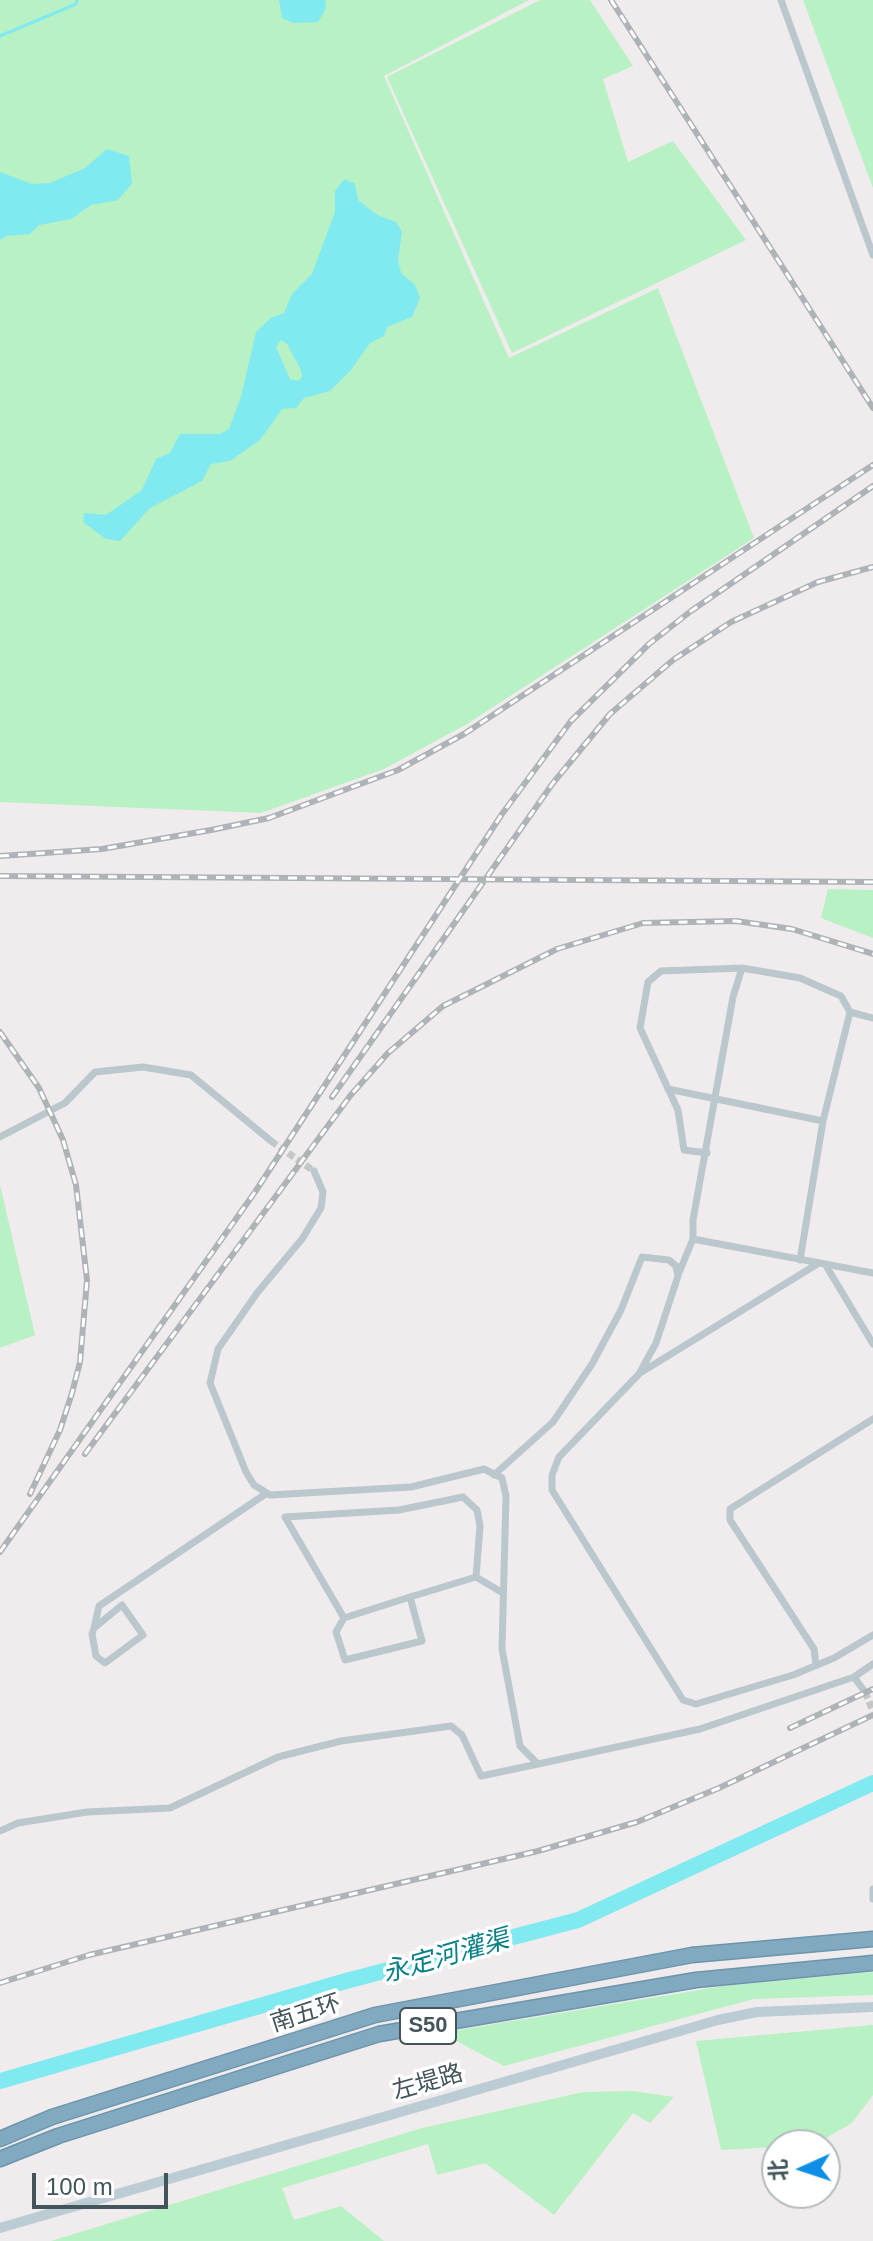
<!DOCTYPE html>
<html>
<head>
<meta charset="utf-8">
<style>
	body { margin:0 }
	#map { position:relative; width:873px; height:2241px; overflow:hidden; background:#f0eced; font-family:Arial,"Noto Sans SC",sans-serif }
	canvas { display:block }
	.north { position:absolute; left:761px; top:2129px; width:80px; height:80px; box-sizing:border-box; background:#fff; border:2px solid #b4bbbd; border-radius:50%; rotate:267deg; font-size:22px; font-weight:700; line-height:32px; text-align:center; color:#44545b }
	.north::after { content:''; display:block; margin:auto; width:28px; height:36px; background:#0e8fe7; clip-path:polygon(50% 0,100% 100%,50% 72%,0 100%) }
	.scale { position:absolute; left:32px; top:2173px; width:136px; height:36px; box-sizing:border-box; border:4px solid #44545b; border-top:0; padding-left:10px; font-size:24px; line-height:28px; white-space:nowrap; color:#44545b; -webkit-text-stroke:6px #fff; paint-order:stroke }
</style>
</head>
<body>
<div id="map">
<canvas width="873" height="2241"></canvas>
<div class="north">北</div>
<div class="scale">100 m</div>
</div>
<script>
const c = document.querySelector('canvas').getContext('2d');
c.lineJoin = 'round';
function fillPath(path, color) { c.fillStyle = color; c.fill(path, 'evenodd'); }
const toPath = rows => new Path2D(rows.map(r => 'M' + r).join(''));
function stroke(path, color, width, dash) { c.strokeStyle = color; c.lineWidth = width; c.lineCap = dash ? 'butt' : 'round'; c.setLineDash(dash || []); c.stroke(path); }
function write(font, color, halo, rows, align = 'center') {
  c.font = font + ' Arial,"Noto Sans SC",sans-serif'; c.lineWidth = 7; c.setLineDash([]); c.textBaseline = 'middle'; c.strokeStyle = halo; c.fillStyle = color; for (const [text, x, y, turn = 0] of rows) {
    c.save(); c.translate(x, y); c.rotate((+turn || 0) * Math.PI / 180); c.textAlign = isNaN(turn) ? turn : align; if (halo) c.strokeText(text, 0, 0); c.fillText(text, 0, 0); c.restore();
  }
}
fillPath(toPath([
	[0,0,529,0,384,76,509,358,658,288,754,538,467,724,384,769,261,813,0,802],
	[540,0,590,0,633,66,603,79,628,162,673,141,746,240,512,353,387,77],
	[803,0,873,0,873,188],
	[828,889,873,890,873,938,821,918],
	[0,1185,35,1335,0,1348],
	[873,1972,873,1995,754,1999,504,2066,441,2033,723,1986],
	[873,2025,873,2095,852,2123,814,2145,721,2150,696,2041],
	[633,2091,674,2097,650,2123,633,2113,554,2215,485,2163,437,2175,428,2144,282,2188,294,2220,341,2206,384,2241,51,2241,422,2128,583,2092]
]), '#b7f1c4');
fillPath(toPath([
	[279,0,326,0,325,10,318,22,293,23,282,18],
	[107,149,129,156,132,184,118,200,91,205,71,219,39,225,30,234,6,236,0,240,0,172,32,184,50,183,85,168],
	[344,179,355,184,358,200,377,215,396,222,402,232,398,260,401,273,415,285,420,298,412,317,387,327,384,336,370,343,351,370,330,391,304,398,296,408,282,409,260,440,230,461,211,464,202,481,150,508,120,541,106,539,83,522,84,513,106,515,142,490,156,459,170,453,180,434,220,434,229,429,241,397,256,332,271,318,284,313,292,294,312,274,335,212,335,191],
	[281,340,287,344,301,370,302,377,298,381,290,379,276,347]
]), '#81eaf1');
stroke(toPath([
	[0,36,76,4,77,0]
]), '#81eaf1', 3);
stroke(toPath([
	[0,2081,346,1981,578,1920,873,1783]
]), '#81eaf1', 16);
stroke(toPath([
	[271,1141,314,1171],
	[865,1692,873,1711]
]), '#c5c6c8', 7, [7, 3.5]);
const highway = toPath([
	[0,2139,52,2117,375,2015,692,1955,873,1939],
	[0,2159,58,2136,379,2034,696,1980,873,1963]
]);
stroke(highway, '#6c94ab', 17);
stroke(toPath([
	[781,0,873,255],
	[668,1089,823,1121],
	[0,1137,65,1103,95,1072,143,1067,191,1075,271,1141],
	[707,1153,684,1150,678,1110,640,1028,648,982,661,971,742,968],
	[314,1171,323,1192,321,1208,302,1239,257,1293,218,1349,210,1383,246,1472,254,1485,270,1495,411,1487,484,1469,502,1478,506,1496,502,1649,520,1746,538,1764,700,1729,854,1677,873,1664],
	[693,1239,693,1220,733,997,742,968,800,978,841,996,850,1012,873,1018],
	[800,1260,823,1121,850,1012],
	[825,1264,873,1344],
	[678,1275,693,1239,873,1273],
	[640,1373,819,1263],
	[494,1475,553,1422,592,1364,621,1310,642,1257,669,1260,676,1266,678,1276,656,1343,639,1374,559,1457,552,1475,552,1490,683,1700,696,1704,793,1675,834,1658,873,1635],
	[410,1597,422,1641,345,1660,336,1632,344,1618,410,1597,476,1577,503,1593],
	[344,1618,285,1517,399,1510,463,1497,477,1510,480,1526,476,1577],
	[94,1628,122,1605,143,1635,105,1663,96,1656,92,1634,94,1628,99,1606,267,1493],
	[816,1665,814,1649,730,1520,730,1509,873,1419],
	[854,1677,865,1692],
	[0,1831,18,1823,87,1812,170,1808,278,1757,341,1741,451,1726,462,1735,481,1776,538,1764],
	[873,1889,873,1899]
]), '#bac7cd', 7);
stroke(toPath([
	[0,2228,718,2020,757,2012,873,2007]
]), '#bcccd5', 10);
stroke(highway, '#81a9bf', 14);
const rail = toPath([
	[611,0,873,408],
	[0,856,102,849,211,830,269,818,398,770,464,734,873,465],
	[0,876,873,882],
	[0,1032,39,1088,63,1140,76,1185,87,1280,80,1362,72,1393,60,1430,30,1494],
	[332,1097,553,783,610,714,673,660,731,622,818,582,873,567],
	[85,1454,350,1096,388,1053,443,1006,557,949,643,923,736,921,792,929,873,954],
	[0,1552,255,1192,502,814,571,721,649,644,691,611,873,486],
	[790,1728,873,1689],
	[0,1983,89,1955,538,1851,637,1822,719,1788,873,1715]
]);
stroke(rail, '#aeb3b8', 6);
stroke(rail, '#fff', 3, [9]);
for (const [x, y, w] of [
	[428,2026,56]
]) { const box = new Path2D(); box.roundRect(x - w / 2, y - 18, w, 36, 6); c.fillStyle = '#fff'; c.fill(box); stroke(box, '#44545b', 2); }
write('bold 22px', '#44545b', null, [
	["S50",428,2026]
]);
write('24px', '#44545b', '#fff', [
	["南五环",306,2014,-18],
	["左堤路",428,2083,-16]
]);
write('italic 26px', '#077f87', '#fff', [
	["永定河灌渠",446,1957,-16]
]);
</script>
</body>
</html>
